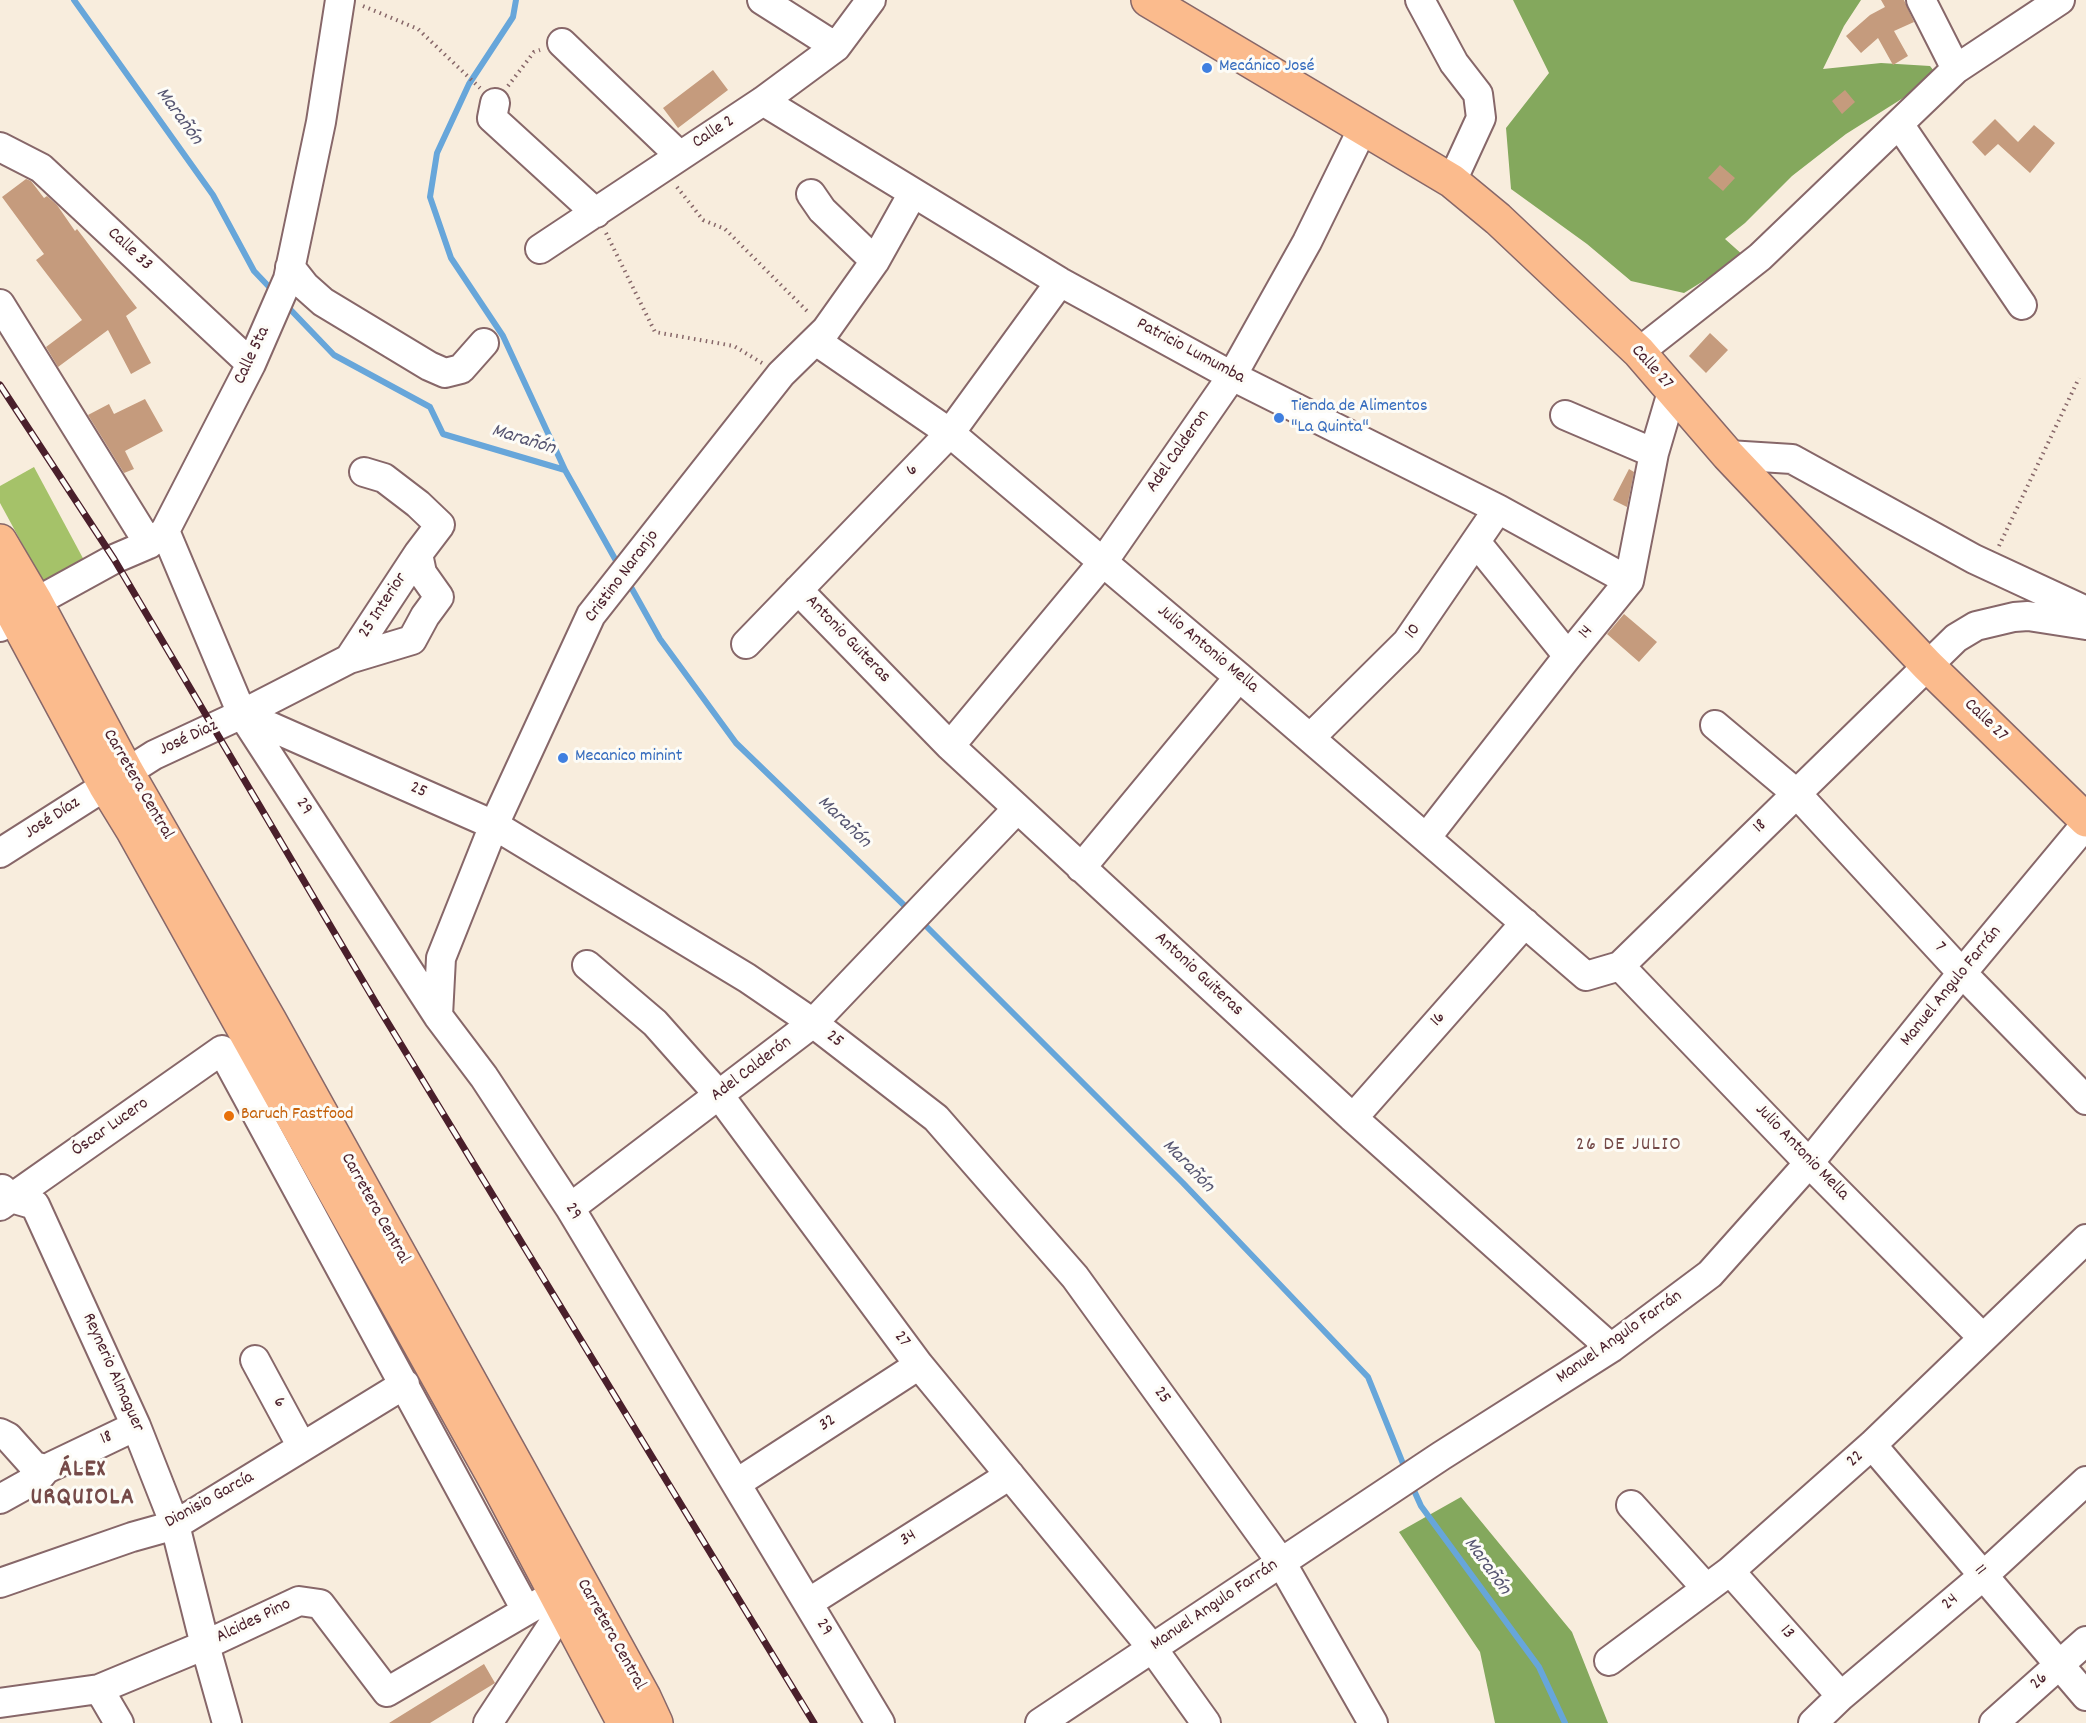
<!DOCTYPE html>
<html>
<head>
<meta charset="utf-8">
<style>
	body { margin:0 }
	canvas { display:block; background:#f8eddd }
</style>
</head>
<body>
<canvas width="2086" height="1723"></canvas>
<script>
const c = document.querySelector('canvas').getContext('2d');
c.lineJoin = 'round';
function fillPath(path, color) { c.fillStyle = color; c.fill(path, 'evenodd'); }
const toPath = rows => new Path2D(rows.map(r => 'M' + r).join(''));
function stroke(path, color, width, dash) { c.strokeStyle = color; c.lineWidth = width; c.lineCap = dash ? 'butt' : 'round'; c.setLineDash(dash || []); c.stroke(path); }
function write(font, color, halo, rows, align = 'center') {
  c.font = font + ' Dekko,sans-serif'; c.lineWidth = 6; c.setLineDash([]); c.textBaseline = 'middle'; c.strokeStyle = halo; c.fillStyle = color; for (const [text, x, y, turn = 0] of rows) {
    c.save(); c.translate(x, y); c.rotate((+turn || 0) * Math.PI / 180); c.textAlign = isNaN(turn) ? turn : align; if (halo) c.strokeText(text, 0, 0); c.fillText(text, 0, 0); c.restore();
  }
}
fillPath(toPath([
	[34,467,85,562,44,584,0,503,0,486]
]), '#a5c269');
fillPath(toPath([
	[1513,0,1861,0,1844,26,1823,69,1881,63,1930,66,1938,76,1846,134,1792,176,1745,223,1725,239,1744,256,1684,293,1631,281,1587,244,1511,189,1506,128,1549,73],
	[1461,1497,1572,1632,1608,1723,1495,1723,1480,1652,1399,1532]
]), '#84a85d');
stroke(toPath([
	[74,0,213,195,254,271,273,291],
	[516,0,513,17,469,84,437,153,430,197,451,258,503,336,565,470],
	[286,305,334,355,430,407,443,434,565,470,619,566],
	[627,580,660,639,736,743,909,910],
	[921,921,1183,1183,1368,1377,1406,1471],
	[1412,1486,1421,1506,1539,1667,1565,1723]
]), '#67a6da', 6);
fillPath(toPath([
	[1881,0,1904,0,1914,22,1894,31,1908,56,1893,65,1878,38,1861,53,1846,36,1870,15,1885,7],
	[713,70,728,90,678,128,663,108],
	[1845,90,1855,102,1842,114,1832,101],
	[1995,119,2018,142,2034,125,2055,143,2030,173,1998,144,1985,156,1972,142],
	[1720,165,1735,178,1723,191,1708,178],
	[26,179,31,181,44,198,47,196,57,205,75,231,77,229,137,308,126,316,151,363,131,374,108,330,58,367,46,347,82,320,36,260,44,254,2,197],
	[1710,333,1728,350,1706,373,1689,356],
	[145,399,163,431,125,451,134,469,124,473,88,415,109,404,114,414],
	[1629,469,1634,472,1627,507,1613,500],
	[1624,614,1657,642,1639,662,1607,634],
	[484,1664,495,1683,430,1723,389,1723]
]), '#c59b7d');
const minor = toPath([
	[762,0,836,47],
	[1420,0,1454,63,1478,94,1481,118,1452,181],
	[1921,0,1956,69],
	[562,43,679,155],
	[763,101,1060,282,1232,376,1498,509,1629,581],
	[495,103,492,118,596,213],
	[1899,124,2022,305],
	[0,147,41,168,251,364],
	[811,194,822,210,875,261],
	[540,249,763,101,836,47,871,0],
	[290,267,305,286,323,302,429,366,445,373,461,369,484,343],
	[0,304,149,544],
	[816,341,950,433,1239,677,1586,976,1620,966,1956,638,1976,626,2014,617,2028,616,2086,625],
	[1639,352,1760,257,1956,69,2060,0],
	[1565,415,1654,453],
	[1728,455,1792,459,1974,559,2086,611],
	[165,531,242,714,438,1016,484,1077,570,1208,880,1723],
	[1476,542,1568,656],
	[798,590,950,746,1353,1118,1611,1348],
	[0,627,14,614,114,559,149,544,165,531,251,364,288,279,321,122,340,0],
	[746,644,950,433,1060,282],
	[349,659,418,554],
	[242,714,494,825,747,978,813,1023,936,1118,1075,1277,1281,1562,1373,1723],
	[1715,725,1796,793,1962,973,2086,1100],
	[1310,738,1407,642,1498,509],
	[950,746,1103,562,1232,376,1307,242,1363,128],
	[1426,838,1568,656,1629,581,1654,453,1672,392],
	[0,853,154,755,242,714,349,659,412,640,425,616,439,597,422,573,418,554,440,525,418,504,384,478,364,472],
	[1081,868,1239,677],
	[587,965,655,1023,719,1095,919,1365,1153,1649,1206,1723],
	[1620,966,1809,1163,1983,1338],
	[438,1016,441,958,494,825,591,615,781,374,826,330,875,261,913,193],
	[1353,1118,1525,923],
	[2,1189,11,1198,35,1205,136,1426,175,1525,205,1645,227,1723],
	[0,1206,222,1050,526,1610],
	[570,1208,813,1023,1017,809],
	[255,1360,302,1447],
	[0,1433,8,1437,34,1466,46,1469,136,1426],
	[1872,1445,2086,1696],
	[737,1483,919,1365],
	[0,1499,27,1484,41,1475,46,1469],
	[1631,1505,1706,1588],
	[1730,1571,1841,1696],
	[0,1583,132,1537,175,1525,405,1384],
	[808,1603,1010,1475],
	[1609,1661,1730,1571,1872,1445,2086,1239],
	[99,1689,119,1723],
	[0,1703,99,1689,205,1645,299,1601,320,1604,387,1692,543,1601],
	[488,1723,563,1609],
	[1040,1723,1441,1456,1611,1348,1710,1274,1809,1163,1962,973,2086,824],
	[1813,1723,1841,1696,1983,1576,2086,1481],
	[1994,1723,2086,1641]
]);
const major = toPath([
	[1148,0,1452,181,1498,219,1639,352,1728,455,1927,665,2086,820],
	[0,541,36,602,127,772,270,1021,518,1468,644,1697,656,1723],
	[0,590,105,785,132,829,496,1481,624,1723]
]);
stroke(minor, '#876769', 32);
stroke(major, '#876769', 36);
stroke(toPath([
	[363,6,418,29,480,88],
	[508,86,534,52,540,50],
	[677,187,703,220,725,229,809,313],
	[606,233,655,332,734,346,762,363],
	[1999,546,2079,378]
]), '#876769', 4, [1.5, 4.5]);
stroke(minor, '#fff', 28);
stroke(major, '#fbbb8d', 33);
const rail = toPath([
	[0,385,114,559,380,1010,814,1723]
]);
stroke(rail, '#4a1f2b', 7);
stroke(rail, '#fdfcf7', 4.5, [14]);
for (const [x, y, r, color] of [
	[1207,68,6,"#3f7fe0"],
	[1279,418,6,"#3f7fe0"],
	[563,758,6,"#3f7fe0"],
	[229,1116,6,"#e8710a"]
]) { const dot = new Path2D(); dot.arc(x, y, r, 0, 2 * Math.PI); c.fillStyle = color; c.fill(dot); stroke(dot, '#fdfcf7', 2); }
write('18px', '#366cbe', '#fdfcf7', [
	["Mecánico José",1219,68],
	["Tienda de Alimentos",1291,408],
	["\"La Quinta\"",1291,429],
	["Mecanico minint",575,758]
], 'left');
write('18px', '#4a1f2b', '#fdfcf7', [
	["Calle 2",714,133,-33],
	["Calle 33",129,250,43],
	["Patricio Lumumba",1190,352,28],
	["Calle 5ta",253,356,-65],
	["Calle 27",1651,368,48],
	["Adel Calderon",1179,452,-55],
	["6",913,471,-46],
	["Cristino Naranjo",623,577,-53],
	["25 Interior",384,606,-57],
	["10",1414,632,-54],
	["14",1587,633,-51],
	["Antonio Guiteras",847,640,46],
	["Julio Antonio Mella",1207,650,40],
	["Calle 27",1985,721,44],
	["José Diaz",189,739,-25],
	["Carretera Central",137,785,60],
	["25",418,791,24],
	["29",303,807,57],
	["José Díaz",53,819,-33],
	["18",1761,827,-45],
	["7",1939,948,47],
	["Antonio Guiteras",1198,975,43],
	["Manuel Angulo Farrán",1952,987,-51],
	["16",1439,1020,-49],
	["25",834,1040,38],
	["Adel Calderón",752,1070,-37],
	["Óscar Lucero",111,1128,-35],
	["Julio Antonio Mella",1801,1153,46],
	["Carretera Central",374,1209,61],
	["29",572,1212,58],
	["Manuel Angulo Farrán",1620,1338,-35],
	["27",901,1340,53],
	["Reynerio Almaguer",112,1373,66],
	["25",1161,1396,54],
	["6",278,1403,62],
	["32",828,1424,-33],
	["18",107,1439,-25],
	["22",1856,1460,-41],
	["Dionisio García",210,1501,-29],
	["34",909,1539,-32],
	["11",1979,1571,50],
	["24",1951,1603,-40],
	["Manuel Angulo Farrán",1215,1606,-34],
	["Alcides Pino",254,1622,-26],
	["29",823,1628,59],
	["13",1786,1633,49],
	["Carretera Central",610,1635,61],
	["26",2040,1682,-42]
]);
write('18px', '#c56008', '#fdfcf7', [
	["Baruch Fastfood",241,1116]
], 'left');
write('italic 20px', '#565571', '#fdfcf7', [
	["Marañón",178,117,54],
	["Marañón",523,441,17],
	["Marañón",843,823,44],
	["Marañón",1187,1167,46],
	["Marañón",1486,1567,54]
]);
c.letterSpacing = '1.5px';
write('20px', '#754a48', '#fdfcf7', [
	["26 DE JULIO",1629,1146]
]);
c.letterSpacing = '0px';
c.letterSpacing = '1.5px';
write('bold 24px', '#754a48', '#fdfcf7', [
	["ÁLEX",83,1472],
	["URQUIOLA",83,1500]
]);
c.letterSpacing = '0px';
</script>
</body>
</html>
